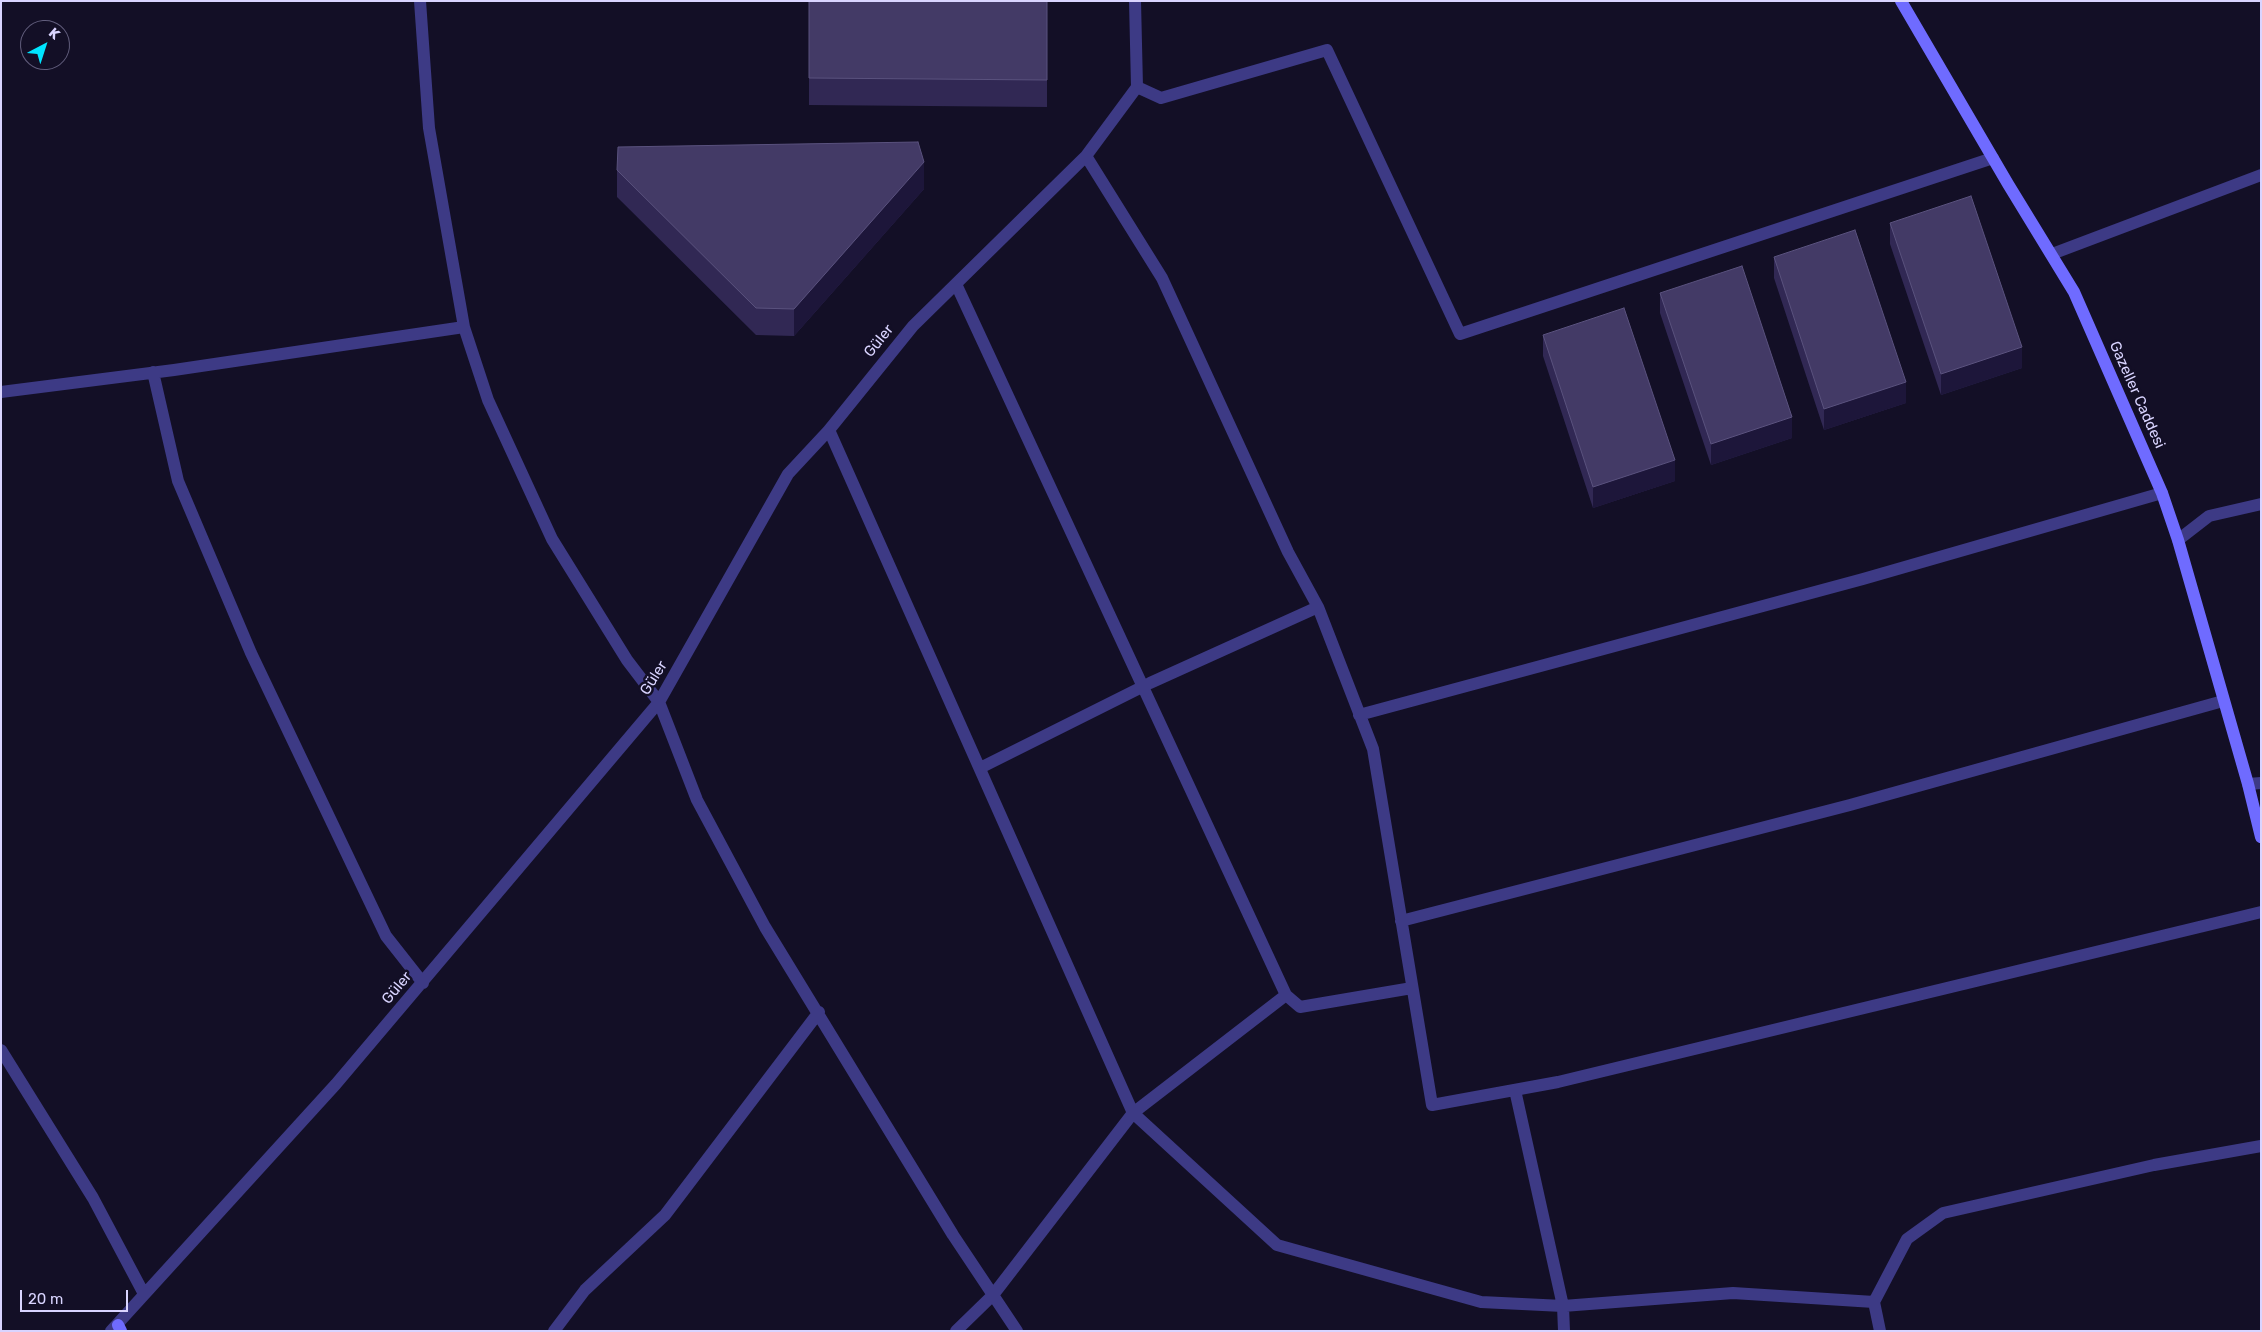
<!DOCTYPE html>
<html>
<head>
<meta charset="utf-8">
<style>
	body { margin:0 }
	#map { position:relative; width:2262px; height:1332px; overflow:hidden; background:#130f26; font-family:Rubik,sans-serif }
	canvas { display:block }
	.frame { position:absolute; inset:0; border:2px solid #d9d4ff; pointer-events:none }
	.north { position:absolute; left:20px; top:20px; width:50px; height:50px; box-sizing:border-box; background:#130f26; border:1px solid #625e7d; border-radius:50%; rotate:40deg; font-size:14px; font-weight:700; line-height:20px; text-align:center; color:#d9d4ff }
	.north::after { content:''; display:block; margin:auto; width:18px; height:22px; background:#00e5ff; clip-path:polygon(50% 0,100% 100%,50% 72%,0 100%) }
	.scale { position:absolute; left:20px; top:1290px; width:108px; height:22px; box-sizing:border-box; border:2px solid #d9d4ff; border-top:0; padding-left:6px; font-size:15px; line-height:18px; white-space:nowrap; color:#d9d4ff; -webkit-text-stroke:4px #130f26; paint-order:stroke }
</style>
</head>
<body>
<div id="map">
<canvas width="2262" height="1332"></canvas>
<div class="frame"></div>
<div class="north">K</div>
<div class="scale">20 m</div>
</div>
<script>
const c = document.querySelector('canvas').getContext('2d');
c.lineJoin = 'round';
const toPath = rows => new Path2D(rows.map(r => 'M' + r).join(''));
function stroke(path, color, width, dash) { c.strokeStyle = color; c.lineWidth = width; c.lineCap = dash ? 'butt' : 'round'; c.setLineDash(dash || []); c.stroke(path); }
function fillPath(path, color) { c.fillStyle = color; c.fill(path, 'evenodd'); }
function write(font, color, halo, rows, align = 'center') {
  c.font = font + ' Rubik,sans-serif'; c.lineWidth = 5; c.setLineDash([]); c.textBaseline = 'middle'; c.strokeStyle = halo; c.fillStyle = color; for (const [text, x, y, turn = 0] of rows) {
    c.save(); c.translate(x, y); c.rotate((+turn || 0) * Math.PI / 180); c.textAlign = isNaN(turn) ? turn : align; if (halo) c.strokeText(text, 0, 0); c.fillText(text, 0, 0); c.restore();
  }
}
stroke(toPath([
	[420,1,429,128,464,327],
	[1137,87,1161,98,1327,50,1460,334,1993,158],
	[1086,156,1162,278,1288,552,1318,607],
	[2052,254,2261,175],
	[956,284,1286,995,1300,1007,1412,988],
	[153,372,178,481,251,653,386,936,423,983],
	[1,392,174,370,464,327,488,400,552,539,627,660,659,702,697,800,765,927,953,1235,1017,1331],
	[829,430,1133,1113,1277,1245,1481,1302,1563,1306,1733,1293,1874,1302],
	[2178,540,2209,516,2261,504],
	[1359,715,1863,579,2162,493],
	[980,768,1150,683,1318,607,1373,749,1432,1105,1558,1082,2261,912],
	[2248,784,2261,783],
	[1401,921,1850,805,2223,701],
	[1,1050,93,1198,144,1294],
	[1515,1090,1563,1306,1564,1331],
	[111,1331,336,1084,659,702,788,474,829,430,913,326,1086,156,1137,87,1135,1],
	[554,1331,585,1290,665,1215,819,1012],
	[956,1331,993,1295,1133,1113,1286,995],
	[1880,1331,1874,1302,1907,1239,1943,1213,2154,1165,2261,1146]
]), '#3d3a85', 12);
stroke(toPath([
	[1901,1,2008,184,2074,292,2162,493,2178,540,2248,784,2261,837],
	[118,1325,121,1331]
]), '#6f6bff', 12);
fillPath(toPath([
	[809,1,1047,1,1047,107,809,105],
	[617,170,924,189,794,336,756,335,617,197],
	[1890,223,2022,368,1941,395,1890,244],
	[1774,257,1906,403,1824,430,1774,278],
	[1660,293,1792,438,1711,465,1660,313],
	[1543,335,1675,481,1593,508,1543,356]
]), '#312854');
fillPath(toPath([
	[924,162,924,189,794,336,794,309],
	[2022,347,2022,368,1941,395,1941,374],
	[1906,382,1906,403,1824,430,1824,409],
	[1792,417,1792,438,1711,465,1711,444],
	[1675,460,1675,481,1593,508,1593,487]
]), '#1d163a');
const building = toPath([
	[809,1,1047,1,1047,80,809,78,809,1],
	[918,142,924,162,794,309,756,308,617,170,618,147,918,142],
	[1971,196,2022,347,1941,374,1890,223,1971,196],
	[1855,230,1906,382,1824,409,1774,257,1855,230],
	[1742,266,1792,417,1711,444,1660,293,1742,266],
	[1624,308,1675,460,1593,487,1543,335,1624,308]
]);
fillPath(building, '#433a66');
stroke(building, '#5a527e', 1);
write('15px', '#d9d4ff', '#130f26', [
	["Güler",879,341,-51],
	["Gazeller Caddesi",2137,395,66],
	["Güler",654,678,-58],
	["Güler",397,988,-50]
]);
</script>
</body>
</html>
